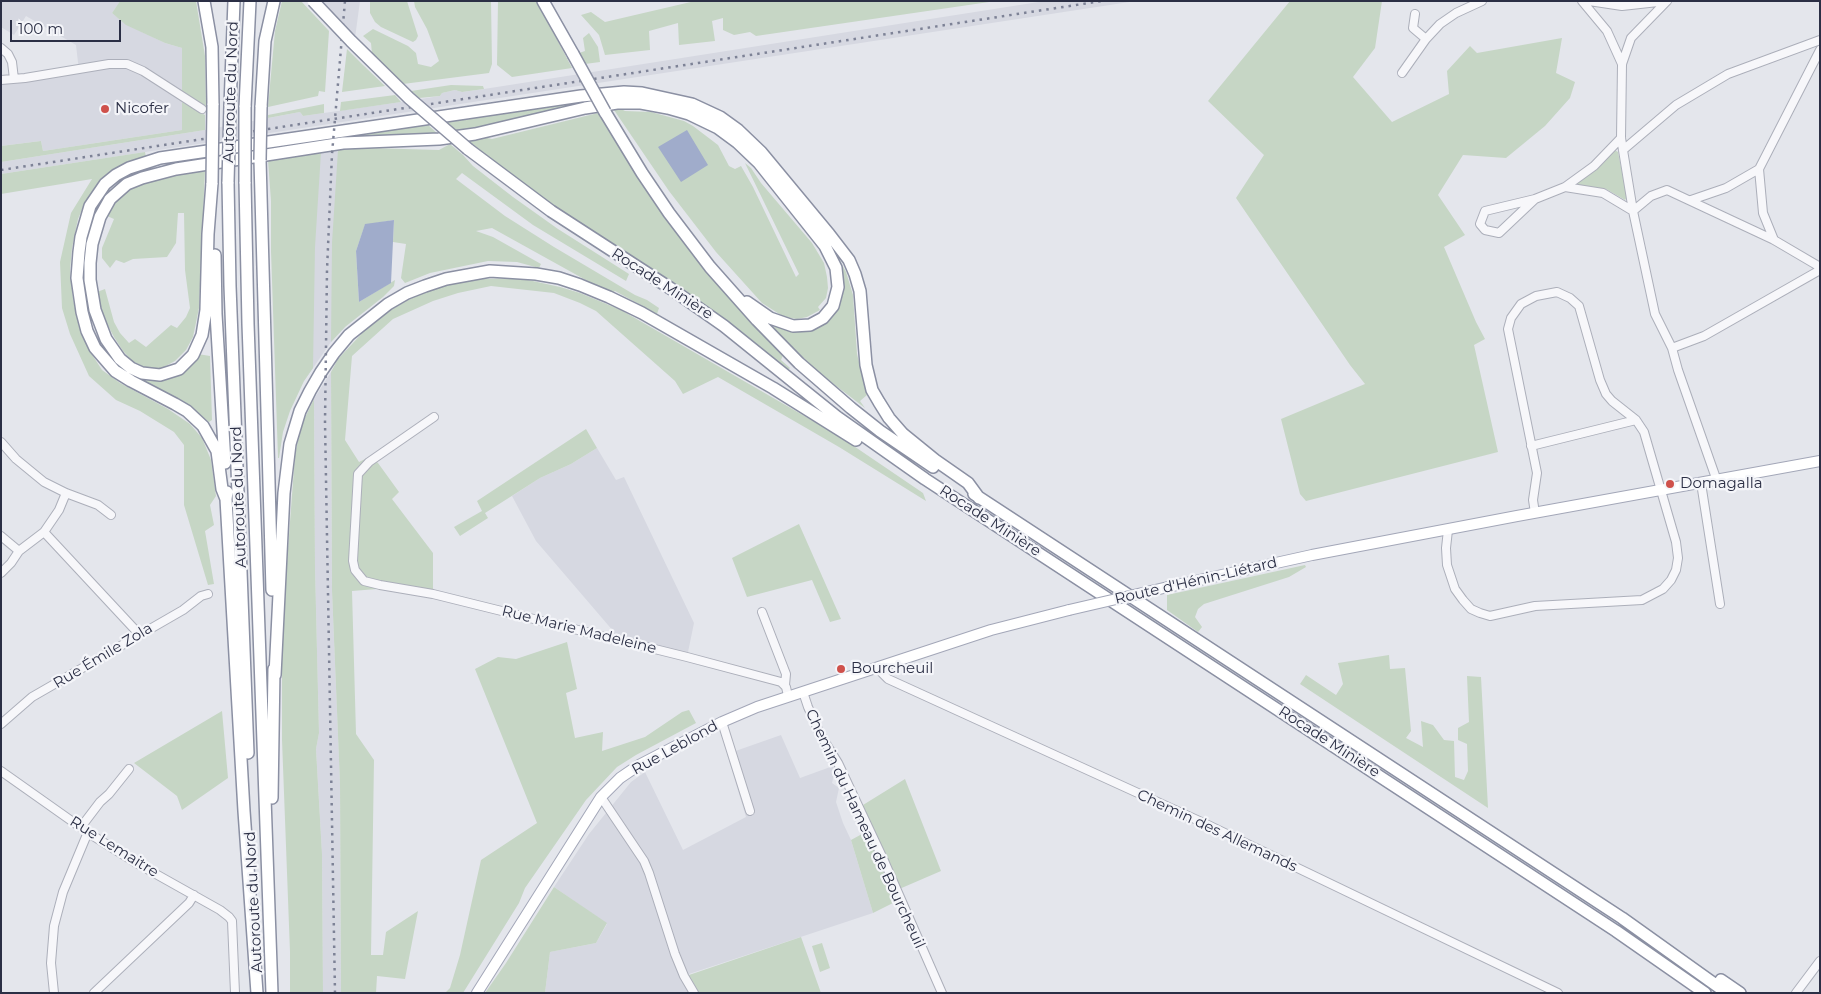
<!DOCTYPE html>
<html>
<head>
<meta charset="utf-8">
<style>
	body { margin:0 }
	#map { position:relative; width:1821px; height:994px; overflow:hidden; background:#e4e6ec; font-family:Montserrat,sans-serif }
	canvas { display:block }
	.frame { position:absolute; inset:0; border:2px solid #2b2f45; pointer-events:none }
	.scale { position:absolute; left:10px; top:20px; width:111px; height:22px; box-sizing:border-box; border:2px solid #2b2f45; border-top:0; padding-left:6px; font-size:15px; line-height:18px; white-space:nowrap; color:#2b2f45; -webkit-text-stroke:4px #f4f5f9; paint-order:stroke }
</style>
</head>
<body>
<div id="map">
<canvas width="1821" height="994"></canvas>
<div class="frame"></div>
<div class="scale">100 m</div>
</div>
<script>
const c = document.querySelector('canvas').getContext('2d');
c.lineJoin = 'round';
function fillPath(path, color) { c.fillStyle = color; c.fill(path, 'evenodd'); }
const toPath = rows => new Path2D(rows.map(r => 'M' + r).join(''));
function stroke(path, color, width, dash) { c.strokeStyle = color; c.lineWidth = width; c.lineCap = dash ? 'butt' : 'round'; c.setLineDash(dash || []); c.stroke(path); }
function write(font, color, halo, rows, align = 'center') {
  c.font = font + ' Montserrat,sans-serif'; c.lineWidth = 4.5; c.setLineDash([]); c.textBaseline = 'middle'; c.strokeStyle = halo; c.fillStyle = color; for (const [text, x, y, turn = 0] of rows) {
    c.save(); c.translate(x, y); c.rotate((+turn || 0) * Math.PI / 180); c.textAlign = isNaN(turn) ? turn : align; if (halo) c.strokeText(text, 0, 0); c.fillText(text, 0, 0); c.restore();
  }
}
fillPath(toPath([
	[1,1,120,1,112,13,126,24,165,43,182,48,182,130,43,151,41,141,1,146,1,83,6,84,79,71,76,45,26,16,14,35,1,27],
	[321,1,360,1,355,38],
	[1045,1,1136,1,1,174,1,162,205,130,300,112,303,116,401,102,440,96,442,93,455,90,462,92,484,89],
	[350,149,345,327,331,342,304,381,301,155],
	[331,372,332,591,340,784,341,993,323,993,322,854,316,749,319,733,315,568,314,399],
	[597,448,616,480,624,477,694,623,687,657,613,638,614,632,536,541,512,496,540,478,571,464],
	[781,735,800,778,833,766,835,770,832,783,839,788,836,802,843,823,851,840,873,913,689,974,699,993,545,993,550,952,596,943,607,924,554,887,589,834,631,782,645,772,683,850,746,817,727,754]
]), '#d6d8e1');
fillPath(toPath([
	[120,1,196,1,205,56,206,106,182,93,182,48,165,43,126,25,112,13],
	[282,1,301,1,329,31,325,92,319,91,318,96,268,107,275,31],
	[370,1,407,1,418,36,416,40,413,42,381,27,375,22,370,13],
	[414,1,491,1,492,64,489,73,403,84,372,54,371,43,363,36,373,29,408,46,416,53,418,64,431,67,439,61,427,29,415,7],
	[498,1,537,1,572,68,512,77,497,65],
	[695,1,996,1,756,36,750,32,734,35,723,30,723,18,712,21,715,41,679,45,678,23,649,31,650,50,605,55,599,35,581,15,591,12,605,22],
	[1290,1,1382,1,1375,48,1353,77,1392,122,1449,94,1447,71,1470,46,1477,53,1562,38,1556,73,1575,82,1570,98,1545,126,1506,158,1463,155,1438,195,1465,235,1444,247,1476,322,1485,339,1474,345,1498,452,1306,501,1300,494,1281,419,1365,384,1350,365,1236,198,1264,155,1208,101],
	[589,33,598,47,600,62,585,64,579,53,585,51,583,38],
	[347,49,363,65,385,86,342,92],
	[451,85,483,86,484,89,462,92,455,90,442,93,440,96,419,98,411,91],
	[395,95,401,102,340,111,341,102],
	[591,100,592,103,459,133,444,121],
	[182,102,205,115,205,130,1,162,1,146,41,141,43,151,182,130],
	[324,104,324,113,303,116,300,112,268,118,268,115],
	[621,109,625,111,651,112,684,121,693,126,718,145,729,166,735,169,741,166,753,187,796,277,799,274,745,163,751,168,761,183,812,243,824,263,827,277,828,288,826,298,818,307,820,310,807,317,797,319,784,317,762,303,716,252,669,191,614,110],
	[598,113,659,210,713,279,783,355,781,360,790,368,788,370,705,306,555,207,468,141,483,137,492,139],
	[427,124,439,135,338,141,339,138],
	[450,144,463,155,473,166,513,197,558,229,629,274,626,281,533,225,462,173,456,179,505,216,554,247,635,295,647,300,659,308,657,314,615,291,611,294,492,228,476,231,493,237,541,264,539,268,517,262,488,261,430,273,405,283,401,278,406,244,393,242,394,220,365,225,356,251,359,302,395,280,394,286,383,297,345,327,331,342,332,243,338,150,369,148,439,150],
	[1613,149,1618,152,1627,197,1625,200,1606,189,1593,187,1578,187,1576,184,1577,181],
	[145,152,146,157,125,163,111,171,86,200,78,219,72,248,70,270,73,299,79,327,91,353,102,370,120,383,168,409,190,424,202,438,211,460,216,496,210,505,214,525,205,531,214,584,208,585,184,505,184,445,174,432,140,411,116,400,89,376,70,334,62,308,60,262,71,213,92,179,1,194,1,174],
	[321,152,315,247,313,368,304,381,290,411,283,432,279,458,278,458,271,251,271,201,268,160],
	[205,171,199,308,193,337,186,350,175,361,162,368,151,369,142,366,132,361,123,351,114,337,104,318,97,292,105,289,114,322,120,333,129,343,135,339,146,347,171,325,177,328,186,317,190,308,185,270,184,213,178,213,176,243,167,257,133,259,124,263,116,260,110,268,102,258,102,248,114,219,107,216,111,207,122,194,132,187,163,177],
	[838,257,846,272,853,295,857,354,867,395,860,401,865,408,818,372,773,328,776,326,786,329,832,314,837,259],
	[519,278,560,287,580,293,621,310,839,436,923,493,926,501,839,447,718,377,683,394,675,381,596,311,580,303,554,293,491,286,458,293,433,301,393,319,352,356,345,440,359,462,371,456,378,463,399,492,392,499,433,553,433,598,377,589,352,591,356,734,374,760,371,955,383,955,386,932,418,911,405,979,377,976,376,993,341,993,340,784,332,591,331,372,338,359,367,328,389,311,410,299,433,289,461,282,482,279],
	[198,354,210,356,212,420,209,422,183,401,140,379,140,377,158,380,168,379,180,374,191,366],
	[314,399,315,568,319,733,316,749,322,854,323,993,290,993,290,952,282,740,282,629,295,455,301,426],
	[586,429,597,448,571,464,540,478,485,513,488,518,460,536,454,527,482,511,477,501],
	[799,524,841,619,830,622,812,580,747,597,732,558],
	[1305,565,1306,567,1289,577,1204,604,1198,609,1195,617,1202,627,1198,632,1167,610,1167,595],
	[567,642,577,689,566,693,575,738,603,732,602,751,645,737,682,712,689,710,696,723,636,755,617,767,586,800,525,888,519,903,463,993,445,993,450,988,460,955,481,860,537,823,475,669,498,657,516,659],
	[1389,655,1390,669,1405,668,1411,731,1406,738,1423,747,1421,721,1433,725,1444,740,1454,741,1455,777,1464,780,1468,771,1467,744,1458,740,1458,728,1469,722,1467,676,1481,677,1488,808,1300,684,1306,675,1336,695,1343,684,1338,663],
	[222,711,228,778,182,810,177,796,134,763],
	[905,779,941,871,890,893,893,903,873,913,851,840,873,828,863,805],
	[554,887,607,923,596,943,550,952,545,993,485,993,506,963],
	[801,937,821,993,699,993,689,975],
	[822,943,830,968,820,972,812,946]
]), '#c6d6c5');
fillPath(toPath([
	[687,130,708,165,681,182,658,147],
	[394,220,391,283,359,302,356,251,365,224]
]), '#a0accb');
const minor = toPath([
	[1582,1,1607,31,1622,64],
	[1589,1,1622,6,1667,1],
	[1667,1,1631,38,1622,64,1621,138,1633,211,1655,314,1672,348,1678,370,1717,481],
	[1415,14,1413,28,1426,39],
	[1,48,8,54,12,62,14,79],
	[1402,73,1426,39,1440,24,1456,13,1482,1],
	[1,80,25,78,109,64,127,64,143,71,202,109],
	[1623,150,1676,105,1728,74,1820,40],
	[1759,169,1763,213,1774,240],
	[1565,187,1603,193,1633,211,1651,196,1667,190,1774,240,1820,267],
	[1535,199,1499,233,1485,230,1480,224,1485,211,1535,199,1565,187,1594,166,1621,138],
	[1691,200,1726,188,1759,169,1820,50],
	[1672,348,1704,336,1820,270],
	[434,417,369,462,358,474,353,561,355,570,364,581,380,585,433,594,687,657,781,682,786,687,788,696],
	[1,442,16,459,44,482,66,493,98,505,111,515],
	[1531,446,1636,420],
	[1701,483,1720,604],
	[1448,530,1446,548,1447,565,1455,589,1463,600,1471,609,1480,613,1490,616,1535,606,1642,600,1663,589,1671,580,1676,570,1678,558,1676,542,1644,432,1636,420,1612,401,1606,394,1600,380,1579,306,1570,298,1557,292,1536,296,1521,304,1511,318,1508,329,1537,473,1533,500,1535,513],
	[44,532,139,634],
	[1,536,19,551],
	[1,573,11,563,19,551,44,532,59,510,66,493],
	[762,612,786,674,785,685],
	[880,666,882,673,888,679,1208,825,1558,993],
	[803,692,808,707,820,734,838,763,885,863,942,993],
	[722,722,750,811],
	[1,724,32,697,183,610,201,596,208,594],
	[1,771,90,834,138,864,220,910,229,917,232,921,235,993],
	[601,797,644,861,649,873,675,954,684,976,694,993],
	[81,827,100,802,109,794,129,769],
	[54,993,51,963,54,926,63,892,88,832],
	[94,993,189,903,194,895],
	[1796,993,1820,961]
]);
const major = toPath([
	[1168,587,1312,555,1517,516,1820,461],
	[477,993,601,797,620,778,639,765,722,722,757,707,991,630,1069,610]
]);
const highway = toPath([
	[204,1,212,47,213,105],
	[543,1,573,54],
	[230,106,234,1],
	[245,107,250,1],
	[261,107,265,41,274,1],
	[605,112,642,173,669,213,710,267,757,320,799,363,851,408,880,431,933,467],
	[468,149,551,211,670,288,724,326,837,417,925,479,1616,931,1705,993],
	[260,160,272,590],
	[228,182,230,286,248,753],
	[245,182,248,324,272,993],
	[212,183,208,234,206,310,202,335,193,355,179,369,160,375,142,373,131,368,120,359,106,339,95,310,90,280,90,263,92,244,100,217,110,199,127,184,142,178,176,169,343,143,439,139,475,134,585,108,617,103,641,103,668,108,689,114,718,128,737,142,759,163,825,246,836,268,838,287,833,306,823,318,810,325,793,326,770,318,747,302],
	[215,255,216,314,225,463],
	[227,492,226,499,244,811,257,993],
	[974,494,1622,918,1727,993],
	[226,499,222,489,217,451,203,426,187,411,175,404,131,381,115,371,95,348,87,331,82,312,77,278,79,252,81,237,90,206,105,184,116,175,129,168,160,158,581,96,624,92,642,93,692,104,720,117,738,130,761,152,829,234,849,260,855,274,860,291,866,365,872,390,879,402,889,418,903,434,935,460,968,483,979,498],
	[275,675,284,493,290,444,300,411,310,391,321,372,334,353,349,335,388,304,407,293,425,286,446,279,490,271,536,274,559,278,580,285,609,297,642,313,773,388,856,440],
	[272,798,274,669],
	[1721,980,1740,993]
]);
stroke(minor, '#acafba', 10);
stroke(major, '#a3a7b8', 12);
stroke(highway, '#8b90a3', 14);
stroke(minor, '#f7f7fa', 8);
stroke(major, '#fff', 10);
stroke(highway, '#fff', 11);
stroke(toPath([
	[1,170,1102,1],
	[335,993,325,422,327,270,332,154,345,1]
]), '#7d8296', 2.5, [2.5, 5]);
const majorBridge = toPath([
	[1069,610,1168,587]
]);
const highwayBridge = toPath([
	[313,1,351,41,409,98,468,149],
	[573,54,605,112],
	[260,160,261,107],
	[228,182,230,106],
	[245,182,245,107],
	[212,183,213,105]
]);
stroke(majorBridge, '#a3a7b8', 12, []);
stroke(highwayBridge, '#8b90a3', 14, []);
stroke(majorBridge, '#fff', 10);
stroke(highwayBridge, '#fff', 11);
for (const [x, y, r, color] of [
	[105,109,5,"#cf514b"],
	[1670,484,5,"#cf514b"],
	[841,669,5,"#cf514b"]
]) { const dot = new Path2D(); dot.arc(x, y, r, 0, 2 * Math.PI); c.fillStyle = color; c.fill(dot); stroke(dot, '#f4f5f9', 2); }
write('15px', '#2b2f45', '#f4f5f9', [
	["Autoroute du Nord",231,92,-88],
	["Rocade Minière",662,284,33],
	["Autoroute du Nord",239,497,-92],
	["Rocade Minière",990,521,33],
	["Route d'Hénin-Liétard",1196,581,-13],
	["Rue Marie Madeleine",579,630,14],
	["Rue Émile Zola",103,656,-31],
	["Rocade Minière",1329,742,33],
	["Rue Leblond",675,748,-29],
	["Chemin du Hameau de Bourcheuil",865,829,65],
	["Chemin des Allemands",1217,831,25],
	["Rue Lemaitre",114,847,32],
	["Autoroute du Nord",254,902,-93]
]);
write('15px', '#2b2f45', '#f4f5f9', [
	["Nicofer",115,109],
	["Domagalla",1680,484],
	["Bourcheuil",851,669]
], 'left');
</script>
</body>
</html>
